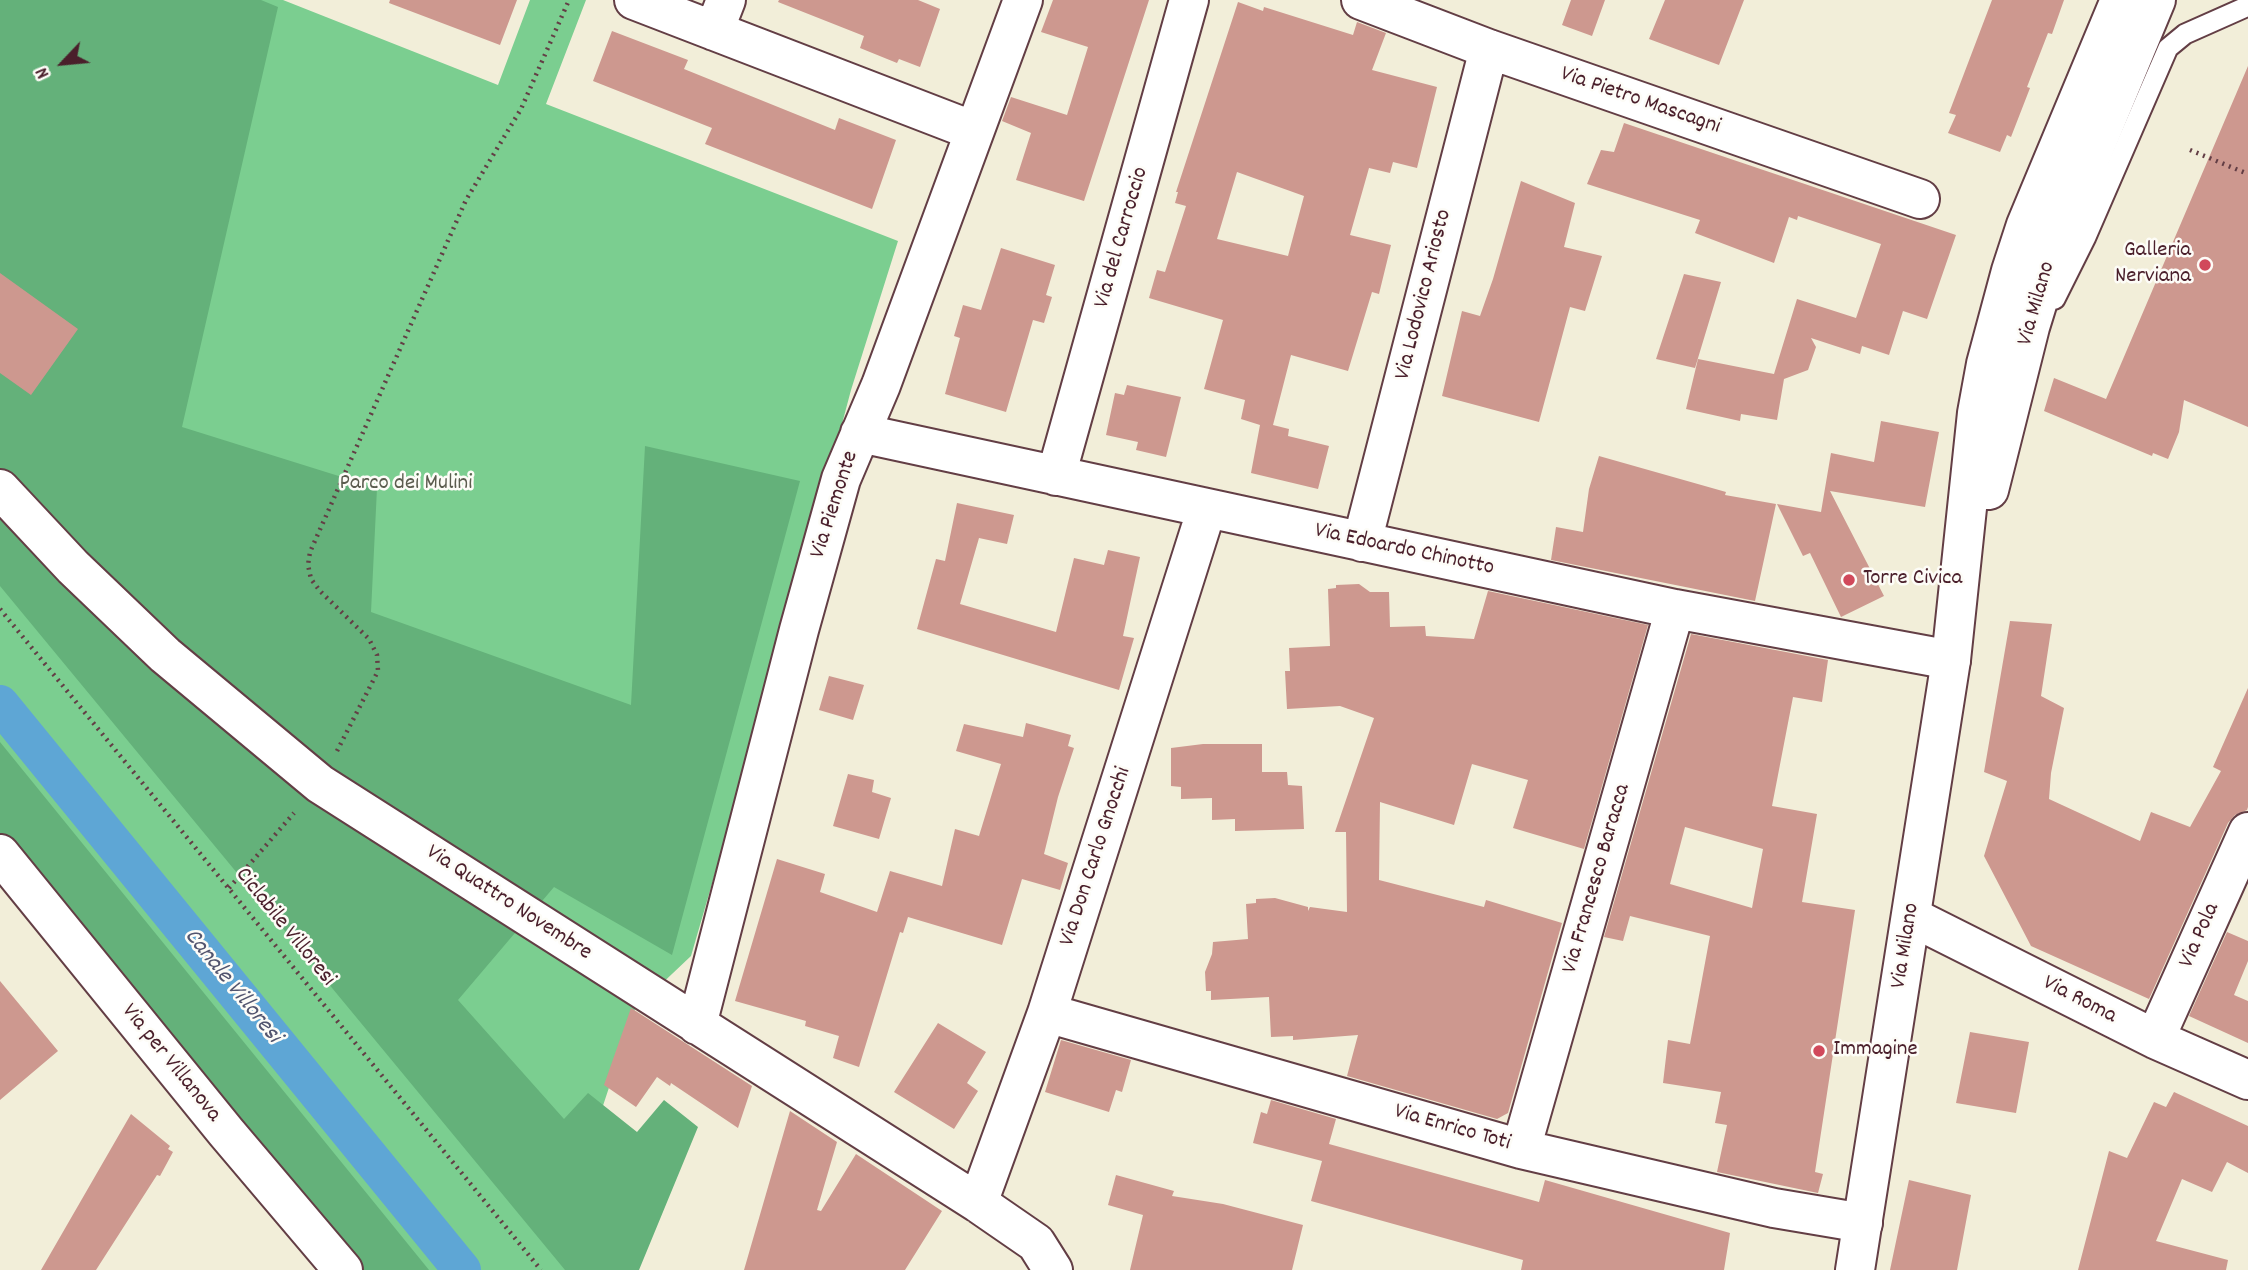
<!DOCTYPE html>
<html>
<head>
<meta charset="utf-8">
<style>
	body { margin:0 }
	#map { position:relative; width:2248px; height:1270px; overflow:hidden; background:#f2eed9; font-family:Dekko,sans-serif }
	canvas { display:block }
	.north { position:absolute; left:28px; top:28px; width:70px; height:70px; -webkit-text-stroke:5px #fdfcf7; paint-order:stroke; rotate:244deg; font-size:19px; font-weight:700; line-height:28px; text-align:center; color:#4a1f2b }
	.north::after { content:''; display:block; margin:auto; width:24px; height:32px; background:#4a1f2b; clip-path:polygon(50% 0,100% 100%,50% 72%,0 100%) }
</style>
</head>
<body>
<div id="map">
<canvas width="2248" height="1270"></canvas>
<div class="north">N</div>
</div>
<script>
const c = document.querySelector('canvas').getContext('2d');
c.lineJoin = 'round';
function fillPath(path, color) { c.fillStyle = color; c.fill(path, 'evenodd'); }
const toPath = rows => new Path2D(rows.map(r => 'M' + r).join(''));
function stroke(path, color, width, dash) { c.strokeStyle = color; c.lineWidth = width; c.lineCap = dash ? 'butt' : 'round'; c.setLineDash(dash || []); c.stroke(path); }
function write(font, color, halo, rows, align = 'center') {
  c.font = font + ' Dekko,sans-serif'; c.lineWidth = 5; c.setLineDash([]); c.textBaseline = 'middle'; c.strokeStyle = halo; c.fillStyle = color; for (const [text, x, y, turn = 0] of rows) {
    c.save(); c.translate(x, y); c.rotate((+turn || 0) * Math.PI / 180); c.textAlign = isNaN(turn) ? turn : align; if (halo) c.strokeText(text, 0, 0); c.fillText(text, 0, 0); c.restore();
  }
}
fillPath(toPath([
	[0,0,283,0,498,85,530,0,586,0,546,104,898,241,851,390,804,567,691,956,635,1009,585,1160,575,1270,359,1270,0,831]
]), '#7bce90');
fillPath(toPath([
	[0,0,261,0,278,7,182,427,377,488,371,612,631,705,645,446,800,481,672,955,554,887,458,1000,564,1119,588,1093,637,1132,664,1100,698,1127,639,1270,565,1270,0,586],
	[0,742,429,1270,364,1270,93,948,0,833]
]), '#64b17a');
stroke(toPath([
	[0,704,462,1270]
]), '#5ea6d5', 38);
fillPath(toPath([
	[390,0,517,0,500,45,389,3],
	[779,0,918,0,940,9,920,67,899,59,897,63,860,48,864,36,778,2],
	[1053,0,1149,0,1084,201,1016,180,1031,133,1002,121,1011,97,1067,115,1088,47,1041,32],
	[1571,0,1605,0,1592,36,1562,25],
	[1665,0,1744,0,1719,65,1649,39],
	[1992,0,2064,0,2052,34,2048,33,2027,87,2030,88,2011,137,2007,135,2000,152,1948,133,1956,115,1949,113],
	[1238,2,1263,11,1264,7,1353,35,1357,22,1386,33,1372,70,1437,87,1417,168,1393,162,1390,173,1369,168,1350,235,1391,245,1379,294,1372,292,1348,371,1291,355,1273,425,1289,429,1288,436,1329,446,1318,489,1251,473,1260,425,1241,419,1245,400,1204,389,1223,320,1149,298,1157,270,1165,272,1186,206,1175,203,1178,192,1176,192],
	[1237,172,1304,196,1288,256,1217,239],
	[612,31,688,60,684,69,835,130,839,118,896,140,872,209,705,144,712,128,593,81],
	[2248,66,2248,427,2184,400,2179,432,2168,459,2153,453,2152,456,2044,411,2054,378,2106,399],
	[1624,123,1956,235,1927,319,1903,311,1889,355,1862,346,1860,354,1811,338,1816,347,1808,370,1784,379,1777,420,1741,414,1740,421,1686,409,1698,359,1774,374,1797,299,1856,318,1881,244,1798,216,1797,220,1789,217,1774,263,1695,233,1700,220,1587,184,1601,150,1614,152],
	[1521,181,1575,203,1564,247,1602,256,1585,311,1570,307,1539,422,1442,396,1462,311,1480,316,1493,279],
	[1001,248,1055,265,1046,295,1052,297,1044,323,1033,320,1006,412,945,394,960,338,954,336,963,305,981,310],
	[0,273,78,329,31,395,0,373],
	[1684,274,1721,282,1695,368,1656,359],
	[1127,385,1181,397,1166,457,1136,450,1138,442,1106,435,1115,393,1124,395],
	[1881,421,1939,432,1925,507,1830,491,1884,596,1841,617,1810,553,1803,556,1777,504,1821,512,1831,453,1874,462],
	[1599,456,1726,492,1725,495,1776,504,1755,601,1551,560,1556,527,1583,532,1589,489],
	[957,503,1014,515,1007,544,979,538,960,604,1056,632,1074,558,1104,565,1108,550,1140,557,1123,636,1134,638,1119,690,917,629,936,559,945,561],
	[1359,584,1370,592,1389,592,1390,627,1425,626,1426,636,1474,639,1488,591,1648,625,1584,849,1513,828,1528,780,1472,764,1454,825,1380,802,1379,880,1484,907,1486,900,1562,923,1508,1113,1497,1119,1347,1076,1358,1035,1293,1040,1293,1036,1271,1037,1269,997,1211,1000,1211,991,1206,991,1205,972,1212,954,1213,942,1248,939,1246,904,1256,903,1256,899,1275,898,1308,907,1308,911,1310,907,1347,912,1346,832,1335,832,1374,718,1340,706,1287,709,1285,671,1290,671,1289,648,1330,646,1328,589,1336,588,1336,585],
	[2010,621,2052,624,2041,696,2064,708,2051,773,2049,799,2140,841,2151,812,2190,827,2221,771,2213,767,2248,688,2248,807,2247,810,2235,815,2228,823,2149,999,2031,946,1984,856,2007,781,1984,772],
	[1691,634,1828,660,1822,702,1793,697,1772,806,1817,814,1802,902,1855,910,1815,1172,1823,1174,1818,1193,1717,1172,1727,1125,1715,1123,1721,1092,1663,1083,1668,1040,1690,1044,1710,936,1630,916,1623,941,1604,937],
	[1685,827,1763,849,1752,908,1670,884],
	[829,676,864,685,853,720,819,710],
	[1026,723,1071,735,1068,746,1074,748,1058,797,1044,854,1068,863,1060,890,1022,879,1002,945,908,917,903,933,900,932,859,1067,833,1058,839,1036,805,1026,806,1021,735,1001,777,859,825,874,820,892,877,912,890,871,942,886,955,829,979,836,1001,764,956,751,964,724,1023,737],
	[1203,744,1262,744,1262,772,1287,772,1288,785,1302,786,1304,829,1235,831,1235,819,1212,820,1212,798,1181,799,1181,787,1171,786,1171,748],
	[848,774,874,780,872,792,891,798,879,839,833,826],
	[2227,932,2248,941,2248,961,2234,995,2248,1001,2248,1043,2189,1016],
	[0,981,58,1051,0,1100],
	[631,1008,752,1086,738,1128,671,1083,670,1086,657,1077,636,1107,604,1085],
	[938,1023,986,1052,967,1083,978,1091,954,1129,894,1092],
	[1970,1032,2029,1042,2016,1113,1956,1103],
	[1061,1040,1131,1060,1122,1092,1116,1090,1109,1112,1045,1092],
	[2174,1092,2248,1126,2248,1173,2227,1162,2212,1192,2182,1179,2156,1241,2228,1260,2226,1270,2078,1270,2109,1151,2127,1158,2154,1102,2166,1107],
	[1271,1100,1336,1119,1329,1144,1539,1202,1545,1180,1730,1233,1724,1270,1521,1270,1523,1260,1311,1201,1322,1161,1253,1143,1261,1112,1267,1114],
	[790,1111,837,1142,817,1210,821,1211,856,1154,942,1211,905,1270,744,1270],
	[131,1114,170,1146,168,1149,173,1152,160,1176,157,1175,96,1270,41,1270],
	[1116,1175,1174,1191,1172,1196,1223,1204,1303,1225,1292,1270,1130,1270,1143,1215,1108,1205],
	[1909,1180,1971,1195,1957,1270,1890,1270]
]), '#cd988f');
const service = toPath([
	[2055,299,2086,237,2168,48,2185,34,2248,6]
]);
const minor = toPath([
	[634,0,974,131],
	[1361,0,1489,49,1920,199],
	[714,31,726,0],
	[860,433,1675,609,1951,660],
	[1056,476,1189,0],
	[0,489,73,567,165,655,320,784,978,1203,1036,1243,1053,1270],
	[1362,542,1489,49],
	[0,854,226,1132,343,1270],
	[1912,917,2155,1039,2248,1080],
	[1047,1013,1521,1149,1774,1208,1863,1223],
	[697,1025,799,630,841,479,881,385,1023,0],
	[2155,1039,2248,832],
	[1521,1149,1675,609],
	[978,1203,1047,1013,1207,508]
]);
const primary = toPath([
	[1989,490,2030,327,2058,236,2156,0],
	[1855,1270,1951,660,1977,413,1986,364,2011,271,2026,225,2120,0]
]);
stroke(service, '#633e45', 23);
stroke(minor, '#633e45', 42);
stroke(primary, '#633e45', 42);
stroke(toPath([
	[2190,150,2248,174],
	[0,609,541,1270],
	[337,751,378,671,377,655,369,639,320,591,311,579,308,565,310,552,466,200,521,109,569,0],
	[229,888,294,813]
]), '#633e45', 4.5, [2, 5]);
stroke(service, '#fff', 19);
stroke(minor, '#fff', 38);
stroke(primary, '#fff', 38);
for (const [x, y, r, color] of [
	[2205,265,7,"#d1495b"],
	[1849,580,7,"#d1495b"],
	[1819,1051,7,"#d1495b"]
]) { const dot = new Path2D(); dot.arc(x, y, r, 0, 2 * Math.PI); c.fillStyle = color; c.fill(dot); stroke(dot, '#fdfcf7', 2.5); }
write('23px', '#4a1f2b', '#fdfcf7', [
	["Via Pietro Mascagni",1640,102,19],
	["Via del Carroccio",1123,238,-74],
	["Via Lodovico Ariosto",1425,295,-76],
	["Via Milano",2038,304,-74],
	["Via Piemonte",836,505,-72],
	["Via Edoardo Chinotto",1404,551,12],
	["Via Don Carlo Gnocchi",1097,857,-72],
	["Via Francesco Baracca",1598,879,-74],
	["Via Quattro Novembre",508,904,33],
	["Ciclabile Villoresi",284,928,51],
	["Via Pola",2201,936,-66],
	["Via Milano",1907,946,-81],
	["Via Roma",2079,1001,27],
	["Via per Villanova",170,1064,51],
	["Via Enrico Toti",1452,1129,16]
]);
write('23px', '#4a1f2b', '#fdfcf7', [
	["Galleria",2191,252,"right"],
	["Nerviana",2191,278,"right"],
	["Torre Civica",1863,580],
	["Immagine",1833,1051]
], 'left');
write('23px', '#5b5c4e', '#fdfcf7', [
	["Parco dei Mulini",406,485]
]);
write('italic 24px', '#52556f', '#fdfcf7', [
	["Canale Villoresi",231,987,51]
]);
</script>
</body>
</html>
